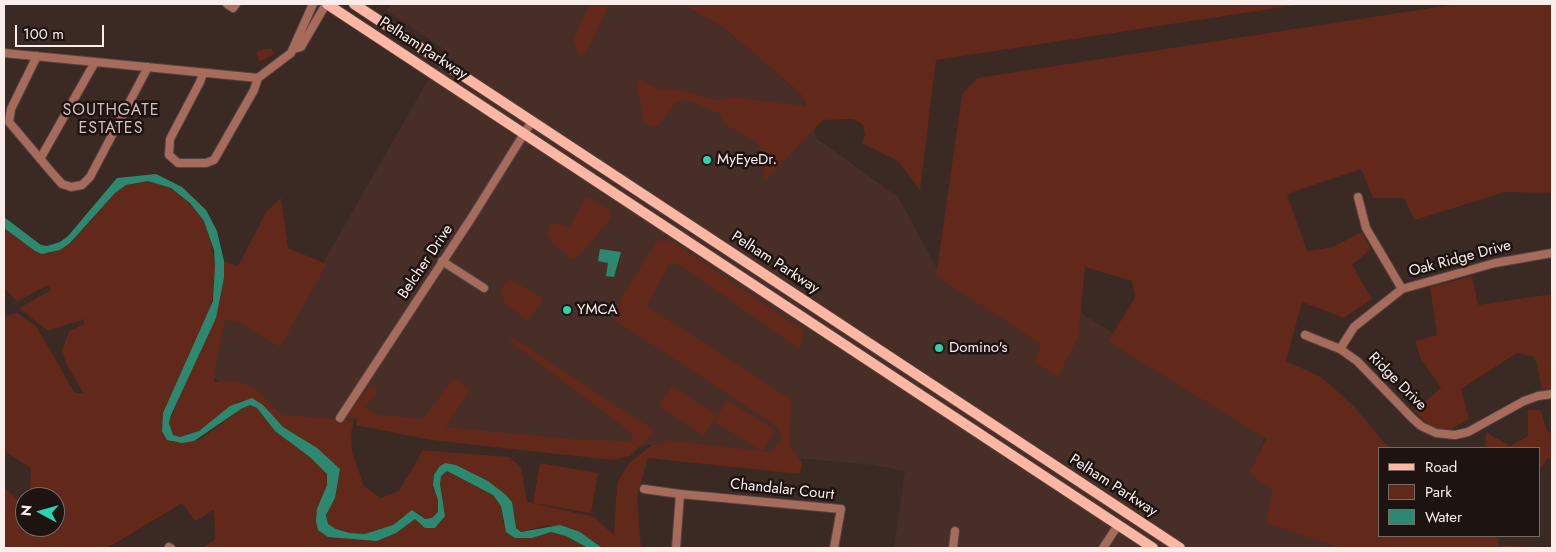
<!DOCTYPE html>
<html>
<head>
<meta charset="utf-8">
<style>
	body { margin:0 }
	#map { position:relative; width:1556px; height:552px; overflow:hidden; background:#3b2924; font-family:Jost,sans-serif }
	canvas { display:block }
	.frame { position:absolute; inset:0; border:5px solid #faedea; pointer-events:none }
	.legend { position:absolute; left:1378px; top:447px; width:162px; height:90px; box-sizing:border-box; background:#1d1412; border:1px solid #756b68; margin:0; padding:6px 9px; list-style:none; font-size:15px; color:#faedea }
	.legend li { display:flex; align-items:center; gap:10px; height:25px }
	.legend b { width:25px; border:1px solid #756b68 }
	.north { position:absolute; left:15px; top:487px; width:50px; height:50px; box-sizing:border-box; background:#1d1412; border:1px solid #756b68; border-radius:50%; rotate:276deg; font-size:14px; font-weight:700; line-height:20px; text-align:center; color:#faedea }
	.north::after { content:''; display:block; margin:auto; width:18px; height:22px; background:#29d5ac; clip-path:polygon(50% 0,100% 100%,50% 72%,0 100%) }
	.scale { position:absolute; left:15px; top:25px; width:89px; height:22px; box-sizing:border-box; border:2px solid #faedea; border-top:0; padding-left:6px; font-size:15px; line-height:18px; white-space:nowrap; color:#faedea; -webkit-text-stroke:4px #1d1412; paint-order:stroke }
</style>
</head>
<body>
<div id="map">
<canvas width="1556" height="552"></canvas>
<div class="frame"></div>
<ul class="legend">
<li><b style="height:6px;background:#ffb6a2"></b>Road</li>
<li><b style="height:14px;background:#622819"></b>Park</li>
<li><b style="height:14px;background:#2d8870"></b>Water</li>
</ul>
<div class="north">N</div>
<div class="scale">100 m</div>
</div>
<script>
const c = document.querySelector('canvas').getContext('2d');
c.lineJoin = 'round';
function fillPath(path, color) { c.fillStyle = color; c.fill(path, 'evenodd'); }
const toPath = rows => new Path2D(rows.map(r => 'M' + r).join(''));
function stroke(path, color, width, dash) { c.strokeStyle = color; c.lineWidth = width; c.lineCap = dash ? 'butt' : 'round'; c.setLineDash(dash || []); c.stroke(path); }
function write(font, color, halo, rows, align = 'center') {
  c.font = font + ' Jost,sans-serif'; c.lineWidth = 5; c.setLineDash([]); c.textBaseline = 'middle'; c.strokeStyle = halo; c.fillStyle = color; for (const [text, x, y, turn = 0] of rows) {
    c.save(); c.translate(x, y); c.rotate((+turn || 0) * Math.PI / 180); c.textAlign = isNaN(turn) ? turn : align; if (halo) c.strokeText(text, 0, 0); c.fillText(text, 0, 0); c.restore();
  }
}
fillPath(toPath([
	[392,4,681,4,723,27,801,94,816,138,898,197,939,272,1053,344,1081,313,1268,429,1252,470,1396,548,894,548,905,471,873,465,652,445,631,447,340,418,269,417,189,360,219,304,278,342,445,50,386,10]
]), '#472e27');
fillPath(toPath([
	[589,4,615,4,608,8,585,55,579,55,573,40],
	[681,4,1303,4,936,60,920,190,898,161,862,143,865,134,863,125,853,119,823,120,764,182,763,156,757,142,724,124,721,114,687,100,675,103,660,125,653,127,644,123,637,85,640,79,661,90,680,90,716,100,734,97,806,106,801,94,723,27],
	[1457,4,1552,4,1552,193,1505,192,1415,220,1404,198,1373,198,1361,169,1287,194,1307,251,1333,247,1362,232,1371,249,1352,265,1372,299,1344,318,1302,302,1286,361,1321,377,1354,406,1385,444,1393,448,1380,448,1380,536,1499,536,1498,545,1552,548,1340,548,1266,523,1273,490,1249,473,1266,439,1108,341,1135,298,1132,281,1085,267,1078,338,1058,377,1034,362,1041,344,936,276,962,94,977,78],
	[265,49,272,49,274,54,259,62,256,52],
	[148,181,171,188,190,203,204,221,210,234,215,267,215,290,208,315,163,413,162,431,173,442,194,441,202,438,241,409,250,405,257,408,275,431,311,458,327,474,327,485,317,509,328,537,396,533,415,518,425,527,435,528,443,497,440,484,441,476,447,471,493,495,501,506,503,523,533,538,551,532,566,536,588,548,203,548,215,539,214,510,195,521,182,503,107,548,4,548,4,487,21,503,25,498,25,527,55,527,55,497,26,497,30,489,31,468,4,451,4,316,17,313,36,326,75,393,83,393,66,363,62,350,69,331,84,324,84,319,48,331,19,308,51,290,48,285,17,302,4,288,4,228,35,251,50,253,60,250,71,243,115,193,126,185],
	[586,196,609,210,611,219,578,257,572,260,554,245,547,235,550,225,558,223,569,228],
	[281,198,288,248,327,264,280,347,239,322,225,319,216,362,214,382,241,382,253,387,283,415,354,420,351,433,352,452,364,486,381,498,399,491,423,450,509,457,521,467,527,502,594,517,614,535,617,483,629,463,652,445,662,444,667,440,762,451,714,422,727,400,775,430,763,451,771,453,782,439,776,426,613,319,623,294,657,241,662,240,672,241,804,331,799,349,680,265,670,263,647,306,791,399,790,445,802,463,800,474,648,458,637,497,641,548,602,548,580,532,547,525,521,532,516,528,513,521,512,503,488,481,456,465,445,463,433,485,438,500,438,512,432,518,425,519,416,512,402,516,393,525,365,534,350,533,336,529,328,524,326,515,335,498,340,469,283,427,256,400,240,401,199,431,180,437,173,435,169,423,224,279,224,261,238,266,266,212],
	[1472,276,1478,305,1552,294,1552,390,1542,389,1535,357,1517,353,1461,389,1469,419,1451,429,1431,427,1414,411,1441,388,1421,359,1415,341,1437,335,1430,287],
	[509,279,544,298,528,321,505,303,500,289],
	[512,337,651,428,653,434,630,456,613,460,431,440,356,425,358,417,347,416,370,386,376,388,378,392,364,407,376,414,423,419,454,377,470,390,446,427,573,439,630,441,633,436,621,425,509,341],
	[672,386,717,415,704,436,658,406],
	[1528,410,1541,410,1547,431,1552,433,1552,459,1548,458,1540,469,1540,448,1486,448,1485,445,1486,432,1510,446,1528,436],
	[540,463,598,473,591,513,533,503]
]), '#622819');
fillPath(toPath([
	[156,174,182,187,206,210,217,231,224,261,224,278,216,318,171,415,169,423,173,435,180,437,199,431,230,406,252,398,263,405,283,427,317,448,340,469,335,498,326,515,328,524,336,529,350,533,365,534,393,525,412,510,425,519,432,518,438,512,438,500,433,485,434,475,439,467,445,463,456,465,488,481,506,495,512,502,516,528,521,532,560,525,580,532,602,548,588,548,566,536,551,532,532,538,515,538,506,532,501,506,493,495,447,471,441,476,440,484,445,516,435,528,425,528,415,519,396,533,377,541,328,537,318,530,316,521,317,509,327,485,327,474,311,458,275,431,257,408,250,405,241,409,194,441,182,443,167,440,162,431,163,413,213,301,215,267,214,250,204,221,190,203,171,188,148,181,126,185,115,193,70,243,60,250,42,254,35,251,4,228,4,217,41,245,47,246,60,242,68,236,117,178],
	[600,249,621,252,614,277,606,276,608,263,598,261]
]), '#2d8870');
const minor = toPath([
	[227,4,233,8,236,4],
	[294,49,301,47,326,4],
	[4,53,258,78,291,53,313,4],
	[37,56,11,109,9,122,53,174,62,184,71,187,82,185,90,177,148,67],
	[203,73,200,82,170,139,169,155,178,163,206,163,214,160,254,90,258,78],
	[40,159,95,62],
	[1358,197,1366,228,1402,289],
	[442,261,484,288],
	[1305,335,1340,349,1357,361,1412,418,1421,426,1436,433,1455,435,1468,432,1524,401,1538,396,1552,394],
	[1340,349,1354,327,1402,289,1495,263,1552,253],
	[340,418,472,217,532,121],
	[644,489,680,494],
	[169,547,171,548],
	[676,548,680,494,841,509,834,548],
	[953,548,955,531],
	[1103,548,1118,525]
]);
const major = toPath([
	[327,4,1153,548],
	[354,4,1180,548]
]);
stroke(minor, '#564440', 10);
stroke(major, '#564440', 12);
stroke(minor, '#a66b5b', 8);
stroke(major, '#ffb6a2', 10);
for (const [x, y, r, color] of [
	[707,160,5,"#29d5ac"],
	[567,310,5,"#29d5ac"],
	[939,348,5,"#29d5ac"]
]) { const dot = new Path2D(); dot.arc(x, y, r, 0, 2 * Math.PI); c.fillStyle = color; c.fill(dot); stroke(dot, '#1d1412', 2); }
write('15px', '#faedea', '#1d1412', [
	["Pelham Parkway",423,49,33],
	["Oak Ridge Drive",1460,259,-15],
	["Belcher Drive",426,262,-56],
	["Pelham Parkway",775,263,33],
	["Ridge Drive",1397,382,45],
	["Pelham Parkway",1113,486,33],
	["Chandalar Court",782,490,6]
]);
write('15px', '#faedea', '#1d1412', [
	["MyEyeDr.",717,160],
	["YMCA",577,310],
	["Domino's",949,348]
], 'left');
c.letterSpacing = '1px';
write('16px', '#d8c0ba', '#1d1412', [
	["SOUTHGATE",111,111],
	["ESTATES",111,129]
]);
c.letterSpacing = '0px';
</script>
</body>
</html>
